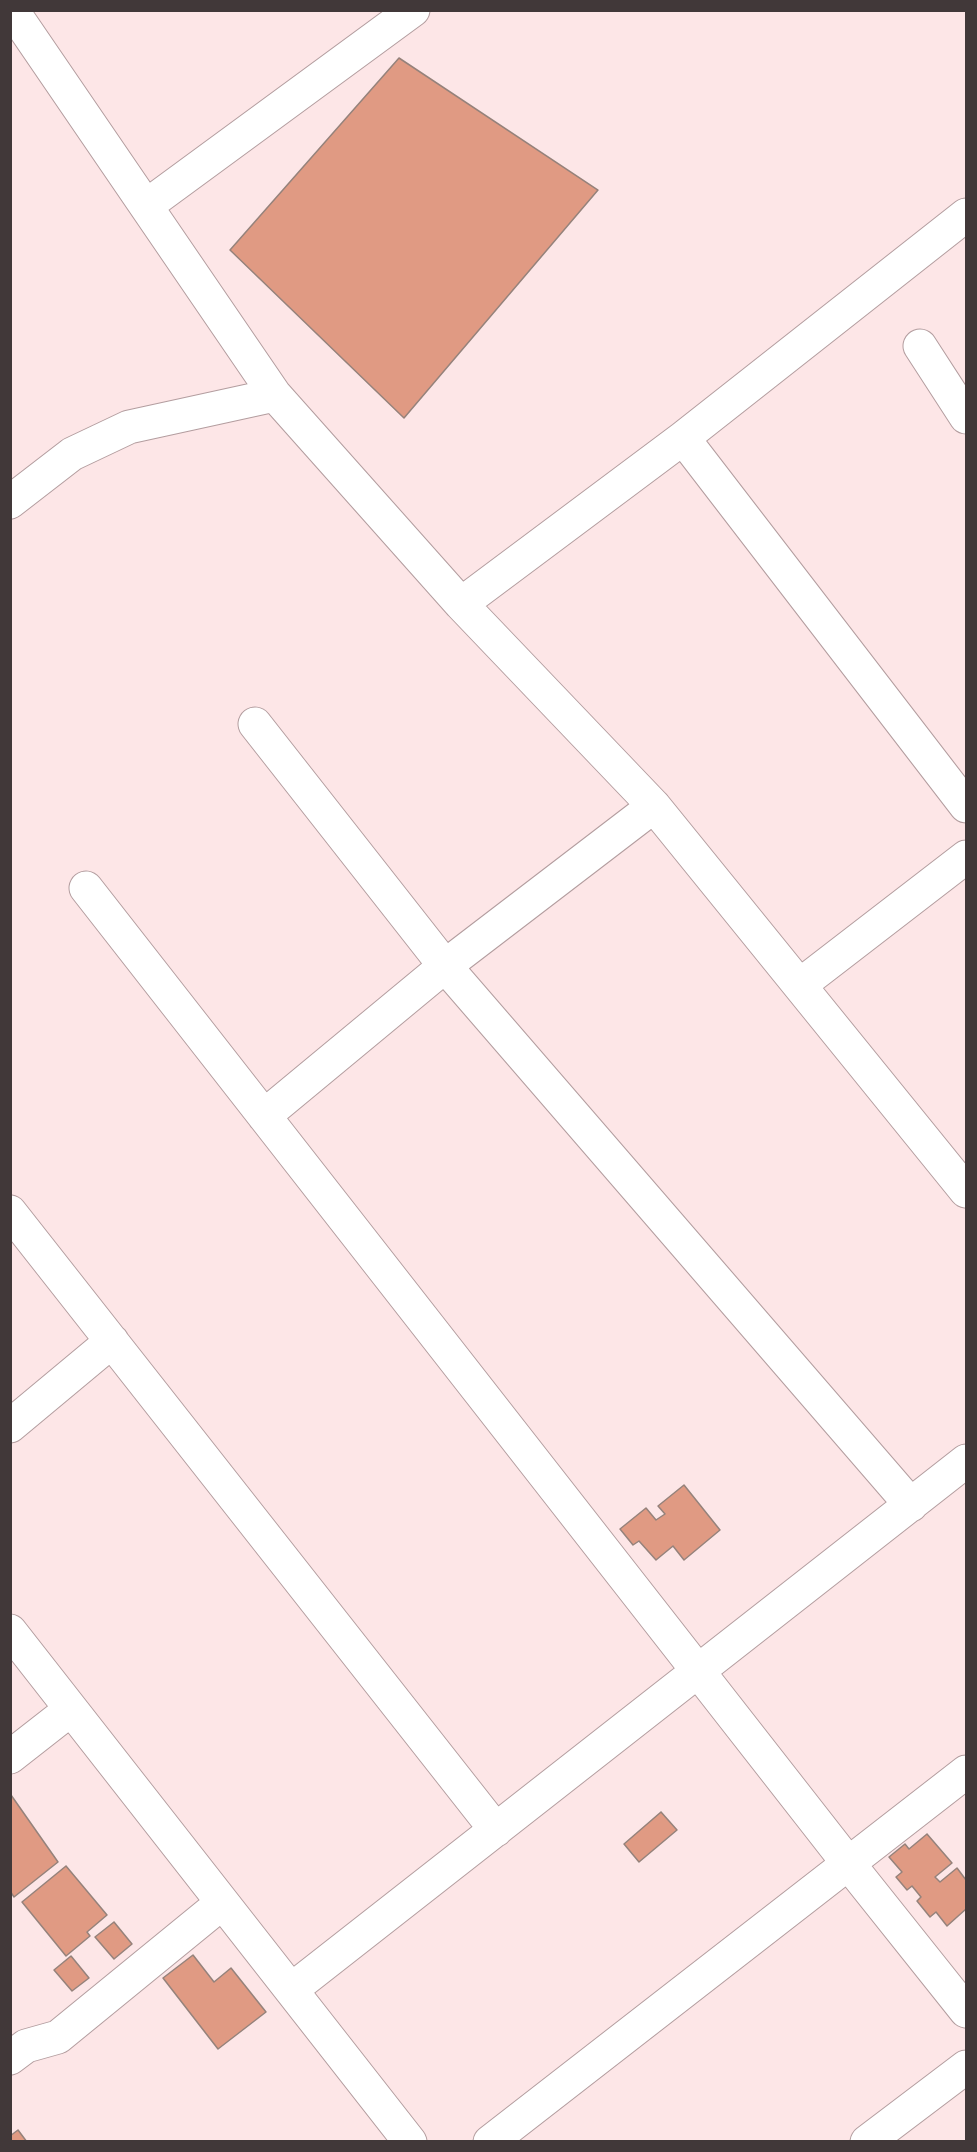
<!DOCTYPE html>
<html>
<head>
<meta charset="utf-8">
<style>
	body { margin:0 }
	#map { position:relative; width:977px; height:2152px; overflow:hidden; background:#fde6e7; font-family:Inter,sans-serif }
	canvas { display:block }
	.frame { position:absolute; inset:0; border:12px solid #413839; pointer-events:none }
</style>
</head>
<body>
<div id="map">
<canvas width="977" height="2152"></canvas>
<div class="frame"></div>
</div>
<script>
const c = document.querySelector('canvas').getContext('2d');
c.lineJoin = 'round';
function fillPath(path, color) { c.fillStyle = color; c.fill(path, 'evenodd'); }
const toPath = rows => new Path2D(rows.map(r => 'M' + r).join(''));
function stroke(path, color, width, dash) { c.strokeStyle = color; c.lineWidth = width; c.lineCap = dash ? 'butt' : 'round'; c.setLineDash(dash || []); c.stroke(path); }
const building = toPath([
	[399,58,598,190,404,418,230,250,399,58],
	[684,1485,720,1530,684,1560,673,1546,656,1560,639,1541,633,1545,620,1529,646,1508,656,1520,665,1514,658,1506,684,1485],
	[11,1795,58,1862,14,1897,10,1891,11,1795],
	[661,1812,677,1830,639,1862,624,1844,661,1812],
	[927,1834,952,1863,935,1877,940,1882,957,1868,966,1880,966,1909,947,1926,936,1912,930,1917,917,1901,921,1897,912,1886,907,1890,896,1877,902,1872,889,1857,905,1844,909,1849,927,1834],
	[66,1866,107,1915,87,1932,90,1936,66,1956,22,1902,66,1866],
	[114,1922,132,1944,114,1959,95,1937,114,1922],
	[193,1955,214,1982,231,1968,266,2012,218,2049,163,1978,193,1955],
	[71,1956,89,1978,72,1991,54,1970,71,1956],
	[18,2130,27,2142,10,2142,10,2136,18,2130]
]);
fillPath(building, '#e09a83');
stroke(building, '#95827b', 1.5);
const minor = toPath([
	[12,10,275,395,461,604,654,806,966,1191],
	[146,206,413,10],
	[920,346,966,417],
	[683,438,966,806],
	[10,502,72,454,129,427,275,395],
	[461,604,683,438,966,215],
	[255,724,445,966,654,806],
	[86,888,848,1863,966,2011],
	[800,985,966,857],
	[264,1116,445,966,911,1505],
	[10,1212,496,1830],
	[10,1426,112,1341],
	[10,1631,410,2142],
	[10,1757,70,1710],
	[291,1990,966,1461],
	[10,2058,26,2046,58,2037,222,1903],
	[490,2142,966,1772],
	[867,2142,966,2067]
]);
stroke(minor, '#b39d9f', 35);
stroke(minor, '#fff', 33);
</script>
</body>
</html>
